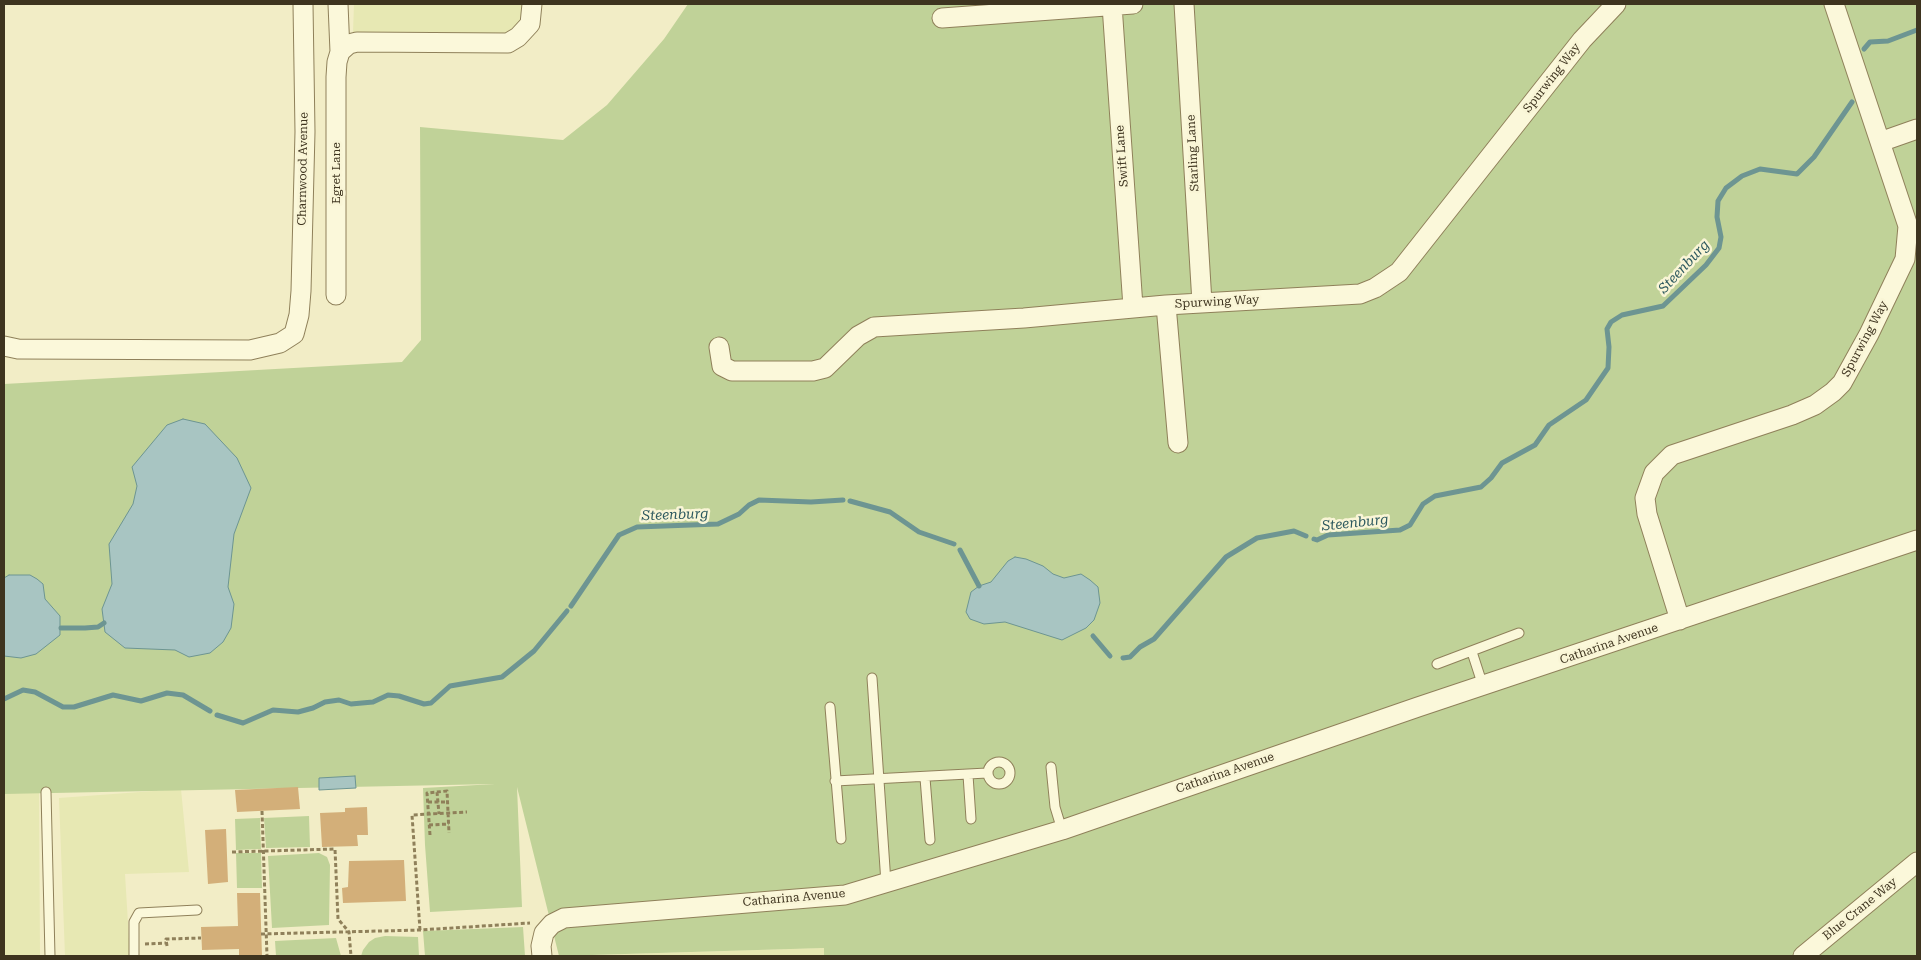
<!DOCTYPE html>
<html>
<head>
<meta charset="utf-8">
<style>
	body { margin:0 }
	#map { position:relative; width:1921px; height:960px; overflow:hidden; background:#f2edc6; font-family:"Roboto Serif",serif }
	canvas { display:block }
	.frame { position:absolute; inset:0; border:5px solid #3e341f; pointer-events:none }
</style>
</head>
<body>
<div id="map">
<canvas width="1921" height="960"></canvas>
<div class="frame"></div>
</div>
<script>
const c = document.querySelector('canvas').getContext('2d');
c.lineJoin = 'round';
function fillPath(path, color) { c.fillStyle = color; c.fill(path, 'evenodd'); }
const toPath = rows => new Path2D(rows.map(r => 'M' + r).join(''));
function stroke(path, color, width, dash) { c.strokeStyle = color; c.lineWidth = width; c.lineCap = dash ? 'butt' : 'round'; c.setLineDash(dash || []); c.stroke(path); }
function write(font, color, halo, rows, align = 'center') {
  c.font = font + ' "Roboto Serif",serif'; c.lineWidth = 5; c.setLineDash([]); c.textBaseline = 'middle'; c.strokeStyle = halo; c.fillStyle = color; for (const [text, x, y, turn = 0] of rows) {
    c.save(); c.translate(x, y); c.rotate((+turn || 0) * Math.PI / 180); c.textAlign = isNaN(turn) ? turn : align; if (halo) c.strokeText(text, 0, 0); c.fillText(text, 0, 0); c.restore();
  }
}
fillPath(toPath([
	[354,4,527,4,527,22,502,37,353,33],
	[39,788,40,956,4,956,4,790],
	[181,789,189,872,125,874,130,956,65,956,59,798],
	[824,948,824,956,566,956]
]), '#e7e8b3');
fillPath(toPath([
	[688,4,1917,4,1917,956,824,956,824,948,559,956,517,787,522,907,430,912,425,845,423,788,495,784,4,794,4,384,402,362,421,340,420,127,563,140,607,105,664,39],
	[309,816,310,847,266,848,264,818],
	[260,818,261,849,236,850,235,819],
	[236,853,261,853,262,888,237,888],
	[319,853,327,857,330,865,329,925,272,928,268,856],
	[523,927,525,956,425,956,423,931],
	[385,936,418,937,419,956,361,956,363,950,369,942,375,938],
	[336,938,341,956,276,956,275,941]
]), '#c0d298');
const water = toPath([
	[183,419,205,424,237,458,251,488,234,534,228,587,234,604,231,628,223,642,210,653,189,657,175,650,125,648,105,632,102,609,112,584,109,544,133,504,137,486,132,467,167,425,183,419],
	[1015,557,1026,559,1043,566,1053,574,1064,578,1081,574,1090,580,1098,587,1100,603,1094,620,1086,628,1062,640,1005,622,984,624,970,619,966,612,971,592,979,586,991,582,1008,561,1015,557],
	[9,575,30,575,37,579,43,584,45,599,60,616,60,635,36,654,21,658,4,656,4,578,9,575],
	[355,776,356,788,319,790,319,778,355,776]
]);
fillPath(water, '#a8c5c2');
stroke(water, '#6d9592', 1);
stroke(toPath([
	[1864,49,1870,42,1888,41,1917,30],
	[850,501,890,512,919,532,954,544],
	[1314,539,1317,540,1328,535,1400,530,1410,525,1423,504,1435,496,1481,487,1491,478,1502,463,1535,445,1549,425,1586,400,1608,368,1609,347,1607,329,1611,322,1622,315,1663,306,1706,265,1719,248,1721,237,1717,217,1718,201,1726,188,1742,176,1760,169,1797,174,1814,157,1852,102],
	[960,550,979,586],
	[571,606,619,535,637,527,718,524,739,514,749,505,759,500,811,502,843,500],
	[61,628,85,628,98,627,104,623],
	[1093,636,1110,656],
	[1123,658,1130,657,1140,647,1154,639,1226,557,1257,538,1294,531,1306,536],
	[4,699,23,690,35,692,63,707,74,707,113,695,141,701,167,693,183,695,210,711],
	[217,715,243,723,273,710,298,712,313,708,325,702,339,700,351,704,373,702,388,695,399,696,424,704,431,703,450,686,502,677,534,651,567,611]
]), '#6d9592', 5);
fillPath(toPath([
	[298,787,300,809,237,812,235,790],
	[367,807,368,835,357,835,358,846,322,847,320,813,345,812,345,808],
	[226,829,228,882,208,884,205,830],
	[404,860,406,901,343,903,342,888,348,887,349,861],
	[237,893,260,893,262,956,239,956,239,949,202,950,201,927,238,926]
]), '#d3af79');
const service = toPath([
	[1472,652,1483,686],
	[1437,664,1519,633],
	[872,678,886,883],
	[830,707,841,839],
	'988 773a11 11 0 1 1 22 0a11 11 0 1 1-22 0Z',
	[1051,767,1055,807,1062,830],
	[968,775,971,819],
	[925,778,930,840],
	[835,781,987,773],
	[46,792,50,956],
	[134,956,134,922,139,913,197,910]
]);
const minor = toPath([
	[338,4,340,52],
	[1184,4,1202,303],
	[1112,5,1133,307],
	[942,18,1133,4],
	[1880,142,1917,129],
	[336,295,336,77,337,62,340,52,349,44,357,42,508,43,518,37,530,24,532,4],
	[1166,305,1178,443],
	[4,346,18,349,250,350,280,343,294,334,299,315,301,291,305,132,303,4],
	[719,347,722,366,732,371,813,371,825,368,858,336,874,327,1024,318,1166,305,1360,294,1375,288,1399,272,1582,40,1616,4],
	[1680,620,1647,514,1645,498,1654,473,1672,455,1792,415,1815,405,1833,392,1842,383,1869,334,1905,259,1908,226,1834,4],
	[542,956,541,946,544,933,552,924,564,918,845,895,1062,830,1418,707,1917,540],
	[1803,956,1917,862]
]);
stroke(service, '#8f805a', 11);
stroke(minor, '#8f805a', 21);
stroke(toPath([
	[437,792,439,814],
	[428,802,448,802],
	[262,811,267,956],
	[429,825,449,824],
	[430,835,427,793,447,791,449,833],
	[232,852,335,849,338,919,349,932,351,956],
	[420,930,412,815,467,812],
	[261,934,420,930,530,923],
	[145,944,166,943],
	[167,946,166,939,201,938]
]), '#8f805a', 3, [4, 2.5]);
stroke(service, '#fbf8da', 9);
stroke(minor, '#fbf8da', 19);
write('12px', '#3e341f', '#f9f5d6', [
	["Spurwing Way",1552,78,-52],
	["Starling Lane",1193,153,-93],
	["Swift Lane",1122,156,-94],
	["Charnwood Avenue",303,169,-89],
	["Egret Lane",336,173,-90],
	["Spurwing Way",1217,302,-3],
	["Spurwing Way",1865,339,-62],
	["Catharina Avenue",1609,644,-19],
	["Catharina Avenue",1225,773,-19],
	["Catharina Avenue",794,898,-5],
	["Blue Crane Way",1860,909,-39]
]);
write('italic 14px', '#2d595f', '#f9f5d6', [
	["Steenburg",1684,267,-47],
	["Steenburg",675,515,-2],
	["Steenburg",1355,523,-6]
]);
</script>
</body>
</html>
